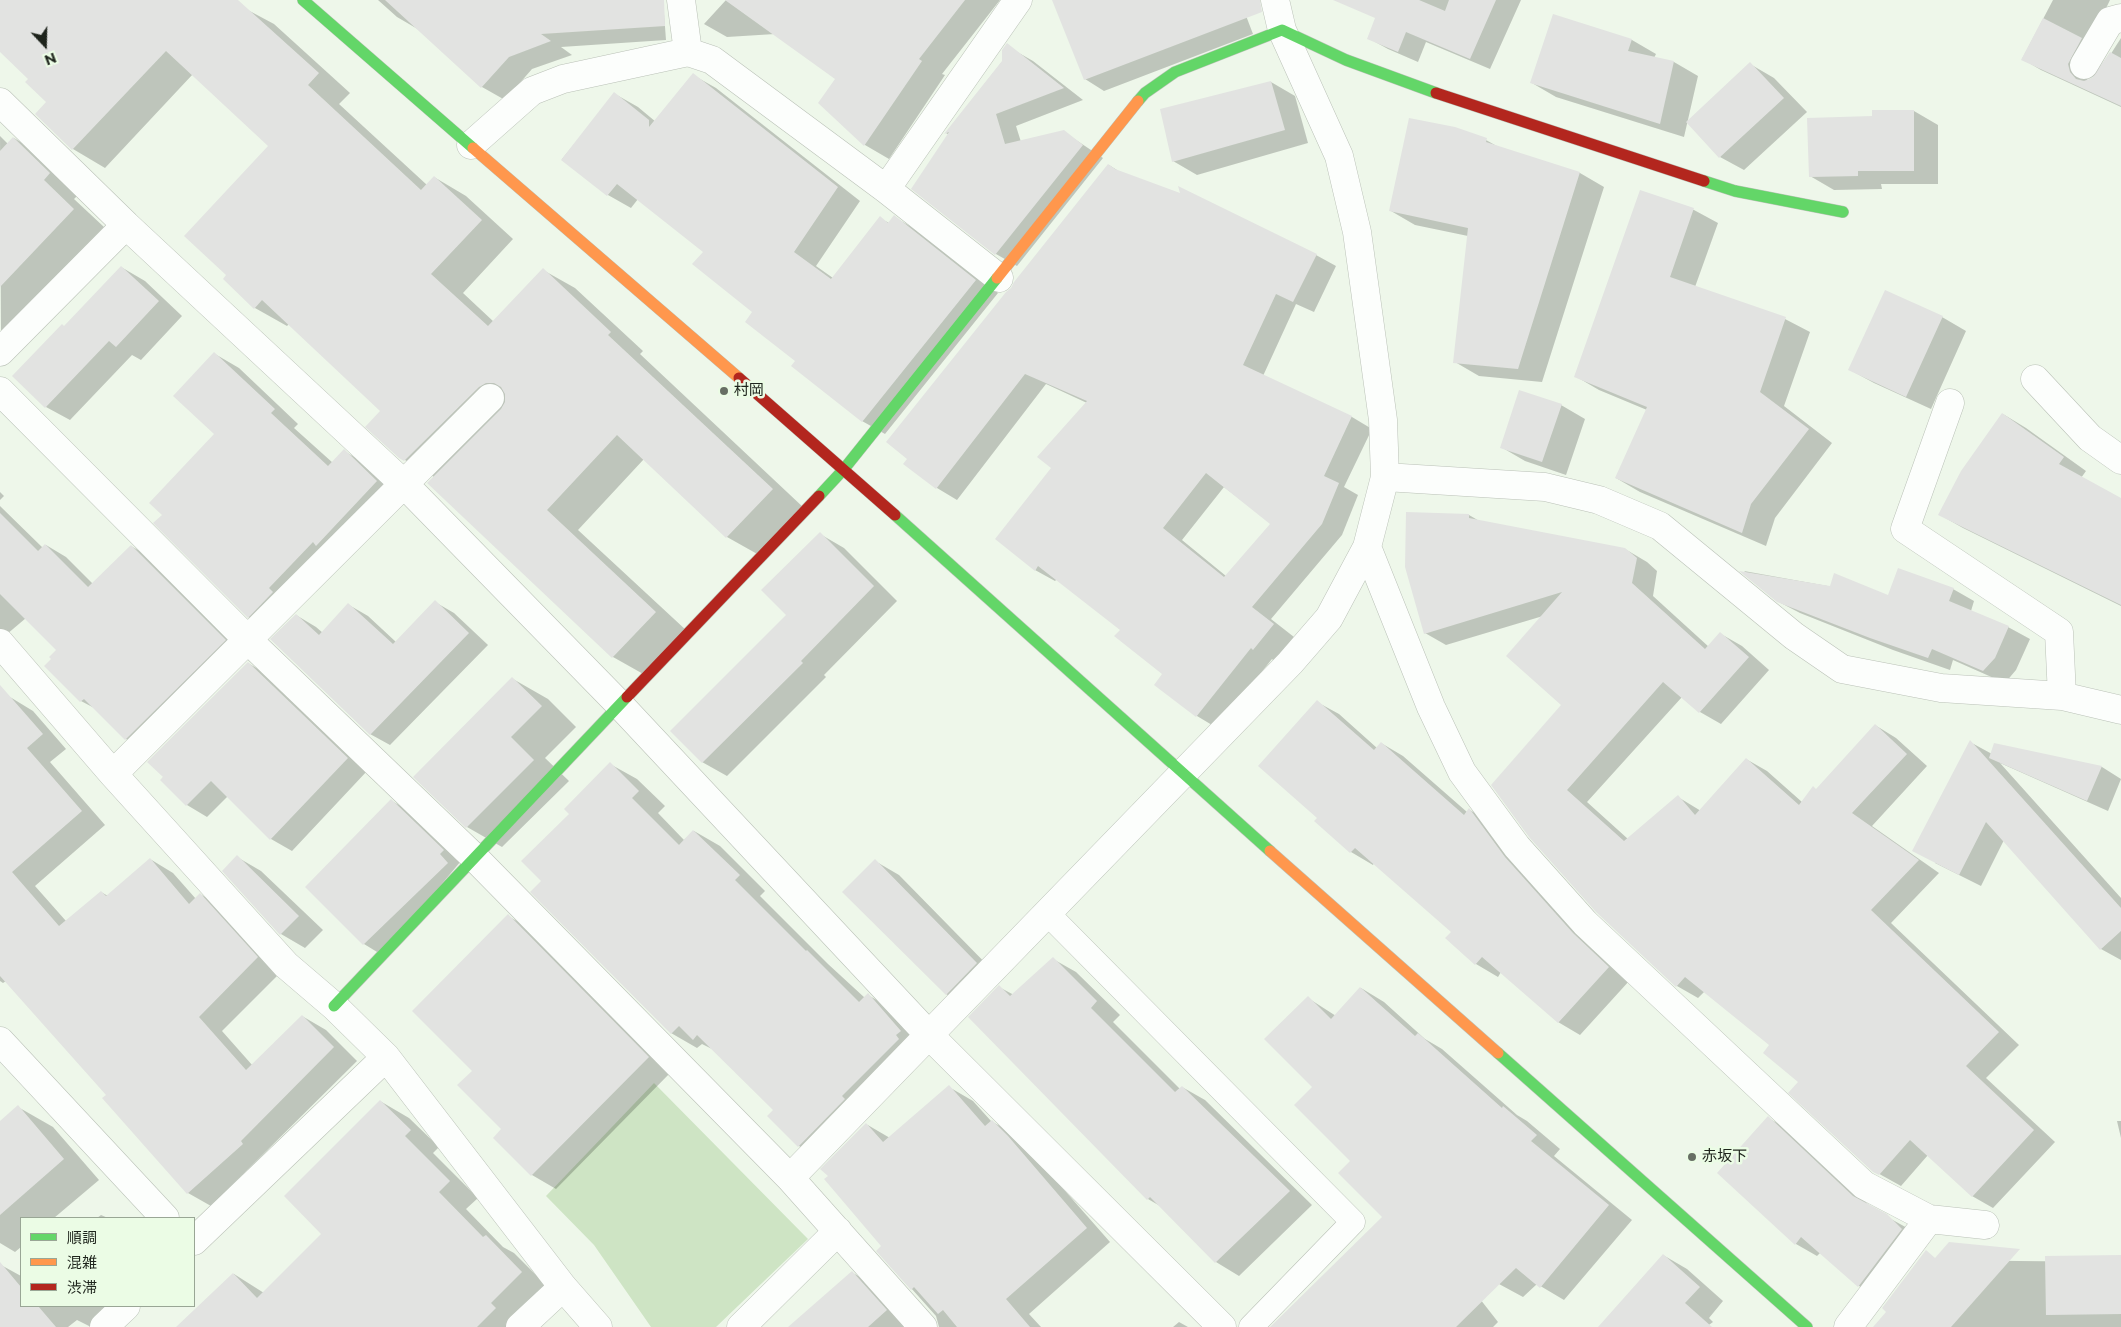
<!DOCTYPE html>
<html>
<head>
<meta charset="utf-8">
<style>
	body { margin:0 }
	#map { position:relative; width:2121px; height:1327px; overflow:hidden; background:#eef7ea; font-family:Montserrat,"Noto Sans JP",sans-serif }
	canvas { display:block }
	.legend { position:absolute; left:20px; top:1217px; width:175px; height:90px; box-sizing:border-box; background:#ebfce5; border:1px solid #99a695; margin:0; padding:6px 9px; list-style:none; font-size:15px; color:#1e241c }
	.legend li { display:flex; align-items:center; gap:10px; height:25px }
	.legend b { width:25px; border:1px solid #99a695 }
	.north { position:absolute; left:20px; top:20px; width:50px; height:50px; -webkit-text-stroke:4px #ebfce5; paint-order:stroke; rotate:159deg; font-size:14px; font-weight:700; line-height:20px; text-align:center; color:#1e241c }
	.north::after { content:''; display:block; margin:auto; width:18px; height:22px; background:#1e241c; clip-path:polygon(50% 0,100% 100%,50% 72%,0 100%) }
</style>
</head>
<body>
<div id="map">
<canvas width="2121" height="1327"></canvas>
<ul class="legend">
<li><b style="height:6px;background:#63d668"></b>順調</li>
<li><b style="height:6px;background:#ff974d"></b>混雑</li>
<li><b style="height:6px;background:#b3261e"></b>渋滞</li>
</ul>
<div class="north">N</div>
</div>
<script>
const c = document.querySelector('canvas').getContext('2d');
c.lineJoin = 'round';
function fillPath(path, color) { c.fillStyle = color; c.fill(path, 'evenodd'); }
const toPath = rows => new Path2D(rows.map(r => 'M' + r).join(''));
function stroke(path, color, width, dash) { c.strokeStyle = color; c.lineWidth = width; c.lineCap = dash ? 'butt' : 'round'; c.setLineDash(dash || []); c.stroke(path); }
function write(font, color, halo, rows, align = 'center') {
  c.font = font + ' Montserrat,"Noto Sans JP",sans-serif'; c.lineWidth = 5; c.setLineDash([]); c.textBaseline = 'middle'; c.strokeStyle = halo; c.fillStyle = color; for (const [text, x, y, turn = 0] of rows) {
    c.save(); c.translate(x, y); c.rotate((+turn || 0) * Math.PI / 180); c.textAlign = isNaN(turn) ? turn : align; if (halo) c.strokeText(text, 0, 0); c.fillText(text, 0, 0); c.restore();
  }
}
fillPath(toPath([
	[654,1083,808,1239,716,1327,651,1327,594,1245,546,1196]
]), '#cee4c4');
fillPath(toPath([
	[0,0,229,0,274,24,350,93,339,104,427,185,434,177,466,196,513,239,463,293,494,322,543,270,575,288,643,351,640,354,804,508,759,555,727,537,644,459,578,530,687,631,645,675,613,657,434,477,405,460,367,427,382,411,289,324,287,326,255,308,224,279,228,275,270,146,193,74,105,168,73,149,36,114,47,102,30,79,0,51],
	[378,0,663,0,666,40,561,47,572,55,532,69,505,100,482,87,421,31,397,17],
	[726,0,1000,0,942,74,945,75,889,159,865,145,820,103,836,79,775,34,727,37,704,24],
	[1063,0,1240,0,1253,34,1104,91,1085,79],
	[1363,0,1521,0,1490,69,1426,42,1418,62,1388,49,1368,38,1380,8],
	[2053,0,2110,0,2097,27,2086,75,2088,81,2098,74,2121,38,2121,107,2041,70,2022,59],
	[1553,16,1632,40,1656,54,1654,58,1674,62,1698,76,1684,137,1556,97,1532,83],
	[1012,49,1033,61,1083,100,1016,126,1021,142,1064,132,1103,158,1017,266,996,254,913,189,949,135,946,133],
	[1750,64,1774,78,1807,112,1744,170,1720,157],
	[693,75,716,88,860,201,816,266,833,278,880,218,889,223,894,217,917,230,998,293,885,434,862,421,796,361,704,251,638,199,631,208,608,195,562,159,615,94,638,107,656,122],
	[1271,82,1295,96,1308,143,1197,175,1173,161],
	[1873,111,1914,111,1938,125,1938,184,1881,184,1882,189,1834,190,1810,176,1873,118],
	[0,136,8,144,14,138,44,156,81,192,74,199,104,227,1,336],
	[1486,140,1502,149,1580,173,1604,187,1542,382,1479,376,1455,362,1468,236,1415,225,1391,211],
	[1109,165,1120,172,1316,255,1336,266,1314,312,1296,304,1263,376,1352,417,1372,429,1344,487,1358,495,1342,535,1271,619,1294,637,1274,661,1272,659,1217,728,1197,716,1164,674,1121,630,1057,579,1055,581,1035,570,1053,468,1087,403,1046,384,957,500,937,488,905,464,1012,289],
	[1224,487,1272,524,1226,576,1182,540],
	[1641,192,1694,210,1718,223,1695,287,1785,319,1810,332,1784,406,1832,443,1775,518,1766,546,1640,492,1616,478,1647,410,1599,390,1575,376],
	[121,267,145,281,182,316,141,360,132,355,70,420,46,407,65,327],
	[1942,317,1966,331,1931,409,1874,383,1850,370],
	[215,354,239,368,298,424,294,428,333,463,344,451,368,465,401,495,273,630,248,617,163,515,216,434],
	[1561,405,1585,419,1566,475,1525,461,1501,447],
	[2003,414,2026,428,2086,471,2081,478,2121,499,2121,606,1963,528,1940,515],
	[0,492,4,496,0,500],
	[0,506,43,548,46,545,66,557,93,584,131,546,152,558,245,652,147,751,126,739,98,710,81,701,53,659,58,650,26,618,0,640],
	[1469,515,1481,522,1625,549,1647,562,1657,571,1653,596,1709,647,1721,634,1742,646,1769,670,1721,724,1700,712,1682,697,1587,802,1628,839,1678,797,1701,811,1746,759,1767,771,1802,802,1817,790,1875,725,1896,738,1927,766,1872,826,1939,873,1891,923,2019,1045,1986,1078,2055,1142,1993,1208,1972,1196,1928,1155,1901,1186,1874,1171,1771,1044,1705,991,1698,998,1677,986,1597,911,1530,836,1563,705,1543,616,1446,645,1425,633],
	[820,534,844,548,897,601,824,675,826,677,727,776,702,762,788,615],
	[1744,571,1889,597,1953,589,1974,601,1971,611,2008,627,2030,639,2016,670,2005,683,1953,660,1950,670,1893,650,1800,613,1777,601],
	[435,602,454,613,488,645,390,745,370,734,296,615,316,627,323,633,349,605,368,616,396,642],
	[248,663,268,675,368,770,292,851,271,839,228,796,207,817,187,805,161,780],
	[513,679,548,699,576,727,545,758,569,781,502,847,467,827],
	[10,697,33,711,66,749,50,762,105,825,35,886,66,921,101,892,108,896,150,859,173,873,196,899,200,894,223,908,281,972,222,1031,253,1066,302,1016,326,1030,357,1061,211,1206,188,1193,108,1095,6,981,3,983,0,981,0,706],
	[1317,702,1339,714,1377,748,1381,743,1403,756,1467,812,1470,810,1491,823,1630,980,1580,1035,1558,1022,1501,972,1498,977,1476,964,1452,932,1374,863,1373,865,1351,852,1319,818],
	[1970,742,1992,754,1995,745,2102,767,2121,779,2108,811,2000,763,2121,898,2121,960,2101,949,2004,840,1981,886,1935,863],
	[610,764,637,779,665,806,658,813,684,840,694,831,720,846,765,891,760,896,828,964,865,998,868,995,894,1010,926,1046,825,1161,799,1146,768,1116,774,1110,714,1050,702,1044,697,1048,671,1033,543,881,571,814],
	[392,801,409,811,461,861,382,955,364,944,306,887],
	[237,857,261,871,323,930,305,948,281,934],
	[875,861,899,875,1000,978,970,1008,946,994],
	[508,916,533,930,672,1071,556,1189,532,1175,494,1138,503,1129,473,1071],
	[1053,959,1076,972,1120,1015,1113,1022,1180,1089,1182,1087,1205,1100,1312,1205,1239,1276,1216,1262,1160,1206,1148,1199,999,987,1014,995],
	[1361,988,1384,1002,1425,1039,1442,1049,1517,1115,1527,1121,1560,1149,1554,1156,1632,1220,1564,1300,1537,1284,1523,1297,1499,1284,1459,1272,1498,1322,1493,1327,1279,1327,1384,1217,1352,1161,1314,1087,1308,998,1336,1016],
	[949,1087,973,1101,991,1121,1016,1135,1110,1242,1029,1314,1041,1327,939,1327,936,1316,878,1251,883,1247,866,1124,890,1138],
	[380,1101,409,1118,439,1147,433,1153,478,1198,466,1209,503,1247,514,1253,550,1289,522,1327,178,1327,234,1274,264,1293,323,1234],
	[18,1107,53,1127,99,1180,54,1218,21,1218,21,1247,15,1252,0,1243,0,1122],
	[1768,1118,1790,1130,1873,1209,1909,1229,1881,1299,1859,1286,1821,1252,1817,1256,1796,1244],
	[2117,1121,2121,1121,2121,1138],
	[101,1215,108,1218,97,1218],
	[1663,1255,1687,1269,1723,1301,1709,1318,1713,1322,1706,1327,1599,1327],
	[1919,1260,2121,1262,2121,1327,1886,1327,1888,1312],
	[1,1265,21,1276,21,1306,115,1306,91,1327,77,1320,68,1327,0,1327],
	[853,1273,877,1287,913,1327,790,1327],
	[1179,1322,1188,1327,1173,1327]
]), '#0003');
fillPath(toPath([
	[0,0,238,0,319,73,308,85,421,190,434,176,482,220,431,274,488,326,543,268,611,332,608,335,773,489,726,538,617,435,547,510,656,612,612,658,427,483,501,409,505,402,505,394,501,387,494,383,486,383,479,387,404,461,399,458,365,427,380,411,262,300,254,309,223,279,226,275,184,236,268,146,166,51,72,150,35,114,46,102,25,82,28,79,0,52],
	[385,0,664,0,665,26,541,34,551,41,509,57,481,88],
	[725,0,965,0,919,59,922,61,864,146,818,103,835,79],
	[1052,0,1260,0,1262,12,1084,80],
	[1333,0,1419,0,1445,11,1449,0,1496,0,1470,59,1406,32,1398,52,1367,39,1375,18],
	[1553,14,1632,39,1628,51,1674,61,1660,124,1530,83],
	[2043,18,2082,38,2068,64,2070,72,2076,79,2084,81,2092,78,2110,52,2121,58,2121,106,2021,60],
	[1007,43,1064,88,996,114,1005,144,1064,130,1083,145,995,255,911,189,949,132,944,134,1002,61,1002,50],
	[1750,62,1784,98,1719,158,1686,122],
	[693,73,838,187,794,252,831,279,880,216,888,223,894,215,976,280,862,422,791,366,795,361,745,322,752,312,692,264,703,252,617,184,607,196,561,160,614,92,649,120,649,127],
	[1271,81,1285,130,1172,162,1160,109],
	[1872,110,1914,110,1914,171,1858,171,1858,176,1809,177,1807,118,1872,116],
	[1409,118,1455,127,1487,138,1486,142,1580,172,1518,369,1453,363,1468,228,1389,211],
	[13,137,50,173,44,180,74,209,0,287,0,151],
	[1108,164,1115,169,1180,193,1178,186,1317,254,1293,302,1276,294,1243,365,1352,416,1324,476,1339,483,1322,524,1252,607,1274,624,1253,650,1251,648,1196,717,1154,685,1162,674,1114,636,1120,630,1038,566,1035,571,995,539,1051,468,1037,457,1087,401,1025,374,936,489,903,464,907,459,886,442,1006,292,1011,288,1014,282],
	[1206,473,1270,524,1224,577,1163,528],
	[1640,190,1694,208,1670,277,1786,317,1760,392,1809,429,1751,504,1742,533,1615,478,1647,407,1574,377],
	[121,266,159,301,116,347,109,341,45,408,12,376,62,324,64,326],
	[1885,290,1943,316,1906,397,1848,370],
	[214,352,275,409,271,413,328,466,344,449,377,481,316,546,313,542,269,588,273,592,248,618,153,523,162,515,149,503,214,434,173,396],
	[1519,390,1562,404,1542,462,1500,448],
	[2002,413,2064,457,2059,464,2121,498,2121,605,1938,515,1961,471],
	[1406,512,1469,514,1469,518,1625,548,1637,558,1632,583,1705,649,1720,632,1749,657,1699,713,1663,682,1567,790,1624,841,1678,795,1695,815,1746,758,1799,805,1813,786,1816,789,1875,724,1907,754,1852,813,1919,860,1871,910,1999,1032,1966,1066,2034,1130,1972,1197,1910,1140,1879,1175,1873,1172,1788,1093,1798,1082,1763,1053,1769,1045,1685,977,1676,987,1596,912,1529,837,1491,785,1561,705,1506,656,1562,592,1424,634,1405,567],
	[0,513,38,551,45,544,88,587,131,545,226,640,125,740,84,699,80,702,44,666,51,659,49,657,56,650,0,594],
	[820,532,874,586,801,661,803,663,702,763,670,731,786,615,761,590],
	[1898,568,1954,588,1949,601,2009,626,1995,658,1983,671,1932,649,1928,658,1870,638,1777,602,1739,571,1830,586,1834,573,1888,595],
	[435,600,469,633,370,735,270,639,296,614,319,635,348,603,393,644],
	[248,662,348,758,270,840,211,781,186,806,160,780,163,777,147,762],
	[512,677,542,706,511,737,534,760,466,828,413,777],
	[0,685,43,734,27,748,82,811,12,872,59,926,101,891,106,896,150,858,189,904,200,893,258,957,199,1017,246,1070,302,1015,334,1047,241,1141,243,1144,187,1194,102,1098,106,1095,0,976],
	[1317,700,1374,750,1381,742,1464,815,1469,808,1505,857,1573,933,1609,967,1558,1023,1482,957,1475,965,1445,938,1451,932,1355,848,1350,853,1314,821,1317,818,1258,766],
	[1970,740,2121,908,2121,931,2100,950,1986,822,1959,875,1912,851],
	[1994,743,2102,766,2087,801,1989,758],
	[610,762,639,791,632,798,679,845,693,830,740,875,735,880,806,951,807,950,859,1002,868,993,901,1031,896,1035,899,1039,842,1096,845,1099,798,1147,767,1116,773,1110,697,1035,693,1040,679,1026,671,1034,530,892,541,881,521,861,569,814,564,809],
	[391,799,444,850,440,854,448,863,363,945,305,887],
	[237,855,299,916,280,935,222,871],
	[875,859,977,963,946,995,842,892],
	[508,914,649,1057,531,1176,493,1138,501,1129,457,1085,472,1071,412,1011],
	[1053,957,1097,1001,1091,1008,1175,1092,1182,1086,1290,1191,1215,1263,1150,1197,1147,1200,968,1017,999,985,1010,996],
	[1360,987,1415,1036,1418,1033,1502,1108,1503,1106,1537,1135,1531,1141,1609,1205,1540,1288,1516,1268,1456,1327,1270,1327,1382,1217,1338,1173,1350,1161,1294,1105,1312,1087,1264,1039,1308,996,1331,1019],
	[949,1085,985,1126,992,1120,1008,1136,1087,1228,1006,1299,1030,1327,957,1327,943,1310,938,1314,914,1287,911,1290,876,1251,881,1246,824,1179,828,1176,820,1169,866,1123,883,1142],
	[380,1100,411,1130,405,1136,450,1181,439,1192,483,1237,486,1235,522,1272,491,1303,496,1308,477,1327,176,1327,233,1273,257,1298,321,1234,284,1196],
	[18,1105,64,1159,0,1215,0,1121],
	[1768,1116,1853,1196,1887,1214,1902,1229,1858,1287,1801,1237,1795,1245,1717,1173],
	[1949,1242,2020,1249,1951,1327,1873,1327,1886,1312,1882,1308,1926,1250,1935,1258],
	[1663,1254,1700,1287,1685,1303,1712,1327,1598,1327],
	[2121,1255,2121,1314,2046,1315,2045,1256],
	[0,1262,21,1287,21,1306,38,1306,56,1327,0,1327],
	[852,1271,887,1310,868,1327,788,1327]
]), '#e2e3e1');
const lane = toPath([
	[1047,913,1353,1222,1251,1327]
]);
const street = toPath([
	[681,0,688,52],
	[2084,65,2110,21,2121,18],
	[0,102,126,225,404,484,620,705,929,1035,1222,1327],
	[471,145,532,91,563,79,688,52,712,60,886,189,999,278],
	[886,189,1018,0],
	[0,352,126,225],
	[2035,379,2090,438,2121,460],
	[0,391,248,640,475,858,790,1178,923,1327],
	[1950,403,1905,529,2059,632,2062,696],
	[1385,477,1545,487,1599,500,1660,526,1794,636,1842,669,1941,688,2062,696,2121,710],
	[1367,547,1431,707,1462,772,1517,847,1585,923,1864,1185,1929,1219,1985,1225],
	[0,643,113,774,286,965,334,1006,386,1057,563,1287,598,1327],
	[113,774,490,398],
	[0,1041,165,1218],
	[790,1178,1290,663,1329,618,1367,547,1385,477,1383,420,1357,232,1339,156,1282,30,1275,0],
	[194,1241,386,1057],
	[104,1327,126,1306],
	[520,1327,563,1287],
	[741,1327,838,1231],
	[1848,1327,1929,1219]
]);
const fast = toPath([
	[303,0,473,148],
	[1138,101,1145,93,1175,72,1282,30,1346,60,1436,93],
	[1704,181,1735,191,1843,212],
	[819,496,844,469,997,278],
	[895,515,1270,851],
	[334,1006,627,697],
	[1498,1053,1807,1327]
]);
const slow = toPath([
	[473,148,739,378],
	[997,278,1138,101],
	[1270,851,1498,1053]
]);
const jam = toPath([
	[1436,93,1704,181],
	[739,378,895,515],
	[627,697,819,496]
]);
stroke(lane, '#bac1b7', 25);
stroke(street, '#bac1b7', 29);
stroke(fast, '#bac1b7', 12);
stroke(slow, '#bac1b7', 12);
stroke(jam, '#bac1b7', 12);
stroke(lane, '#fcfefc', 24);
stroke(street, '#fcfefc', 28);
stroke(fast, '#63d668', 11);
stroke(slow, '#ff974d', 11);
stroke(jam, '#b3261e', 11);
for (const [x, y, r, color] of [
	[724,391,5,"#676e64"],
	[1692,1157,5,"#676e64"]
]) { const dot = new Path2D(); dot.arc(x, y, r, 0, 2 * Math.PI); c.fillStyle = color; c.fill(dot); stroke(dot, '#ebfce5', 2); }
write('15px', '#1e241c', '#ebfce5', [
	["村岡",734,391],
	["赤坂下",1702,1157]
], 'left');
</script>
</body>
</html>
